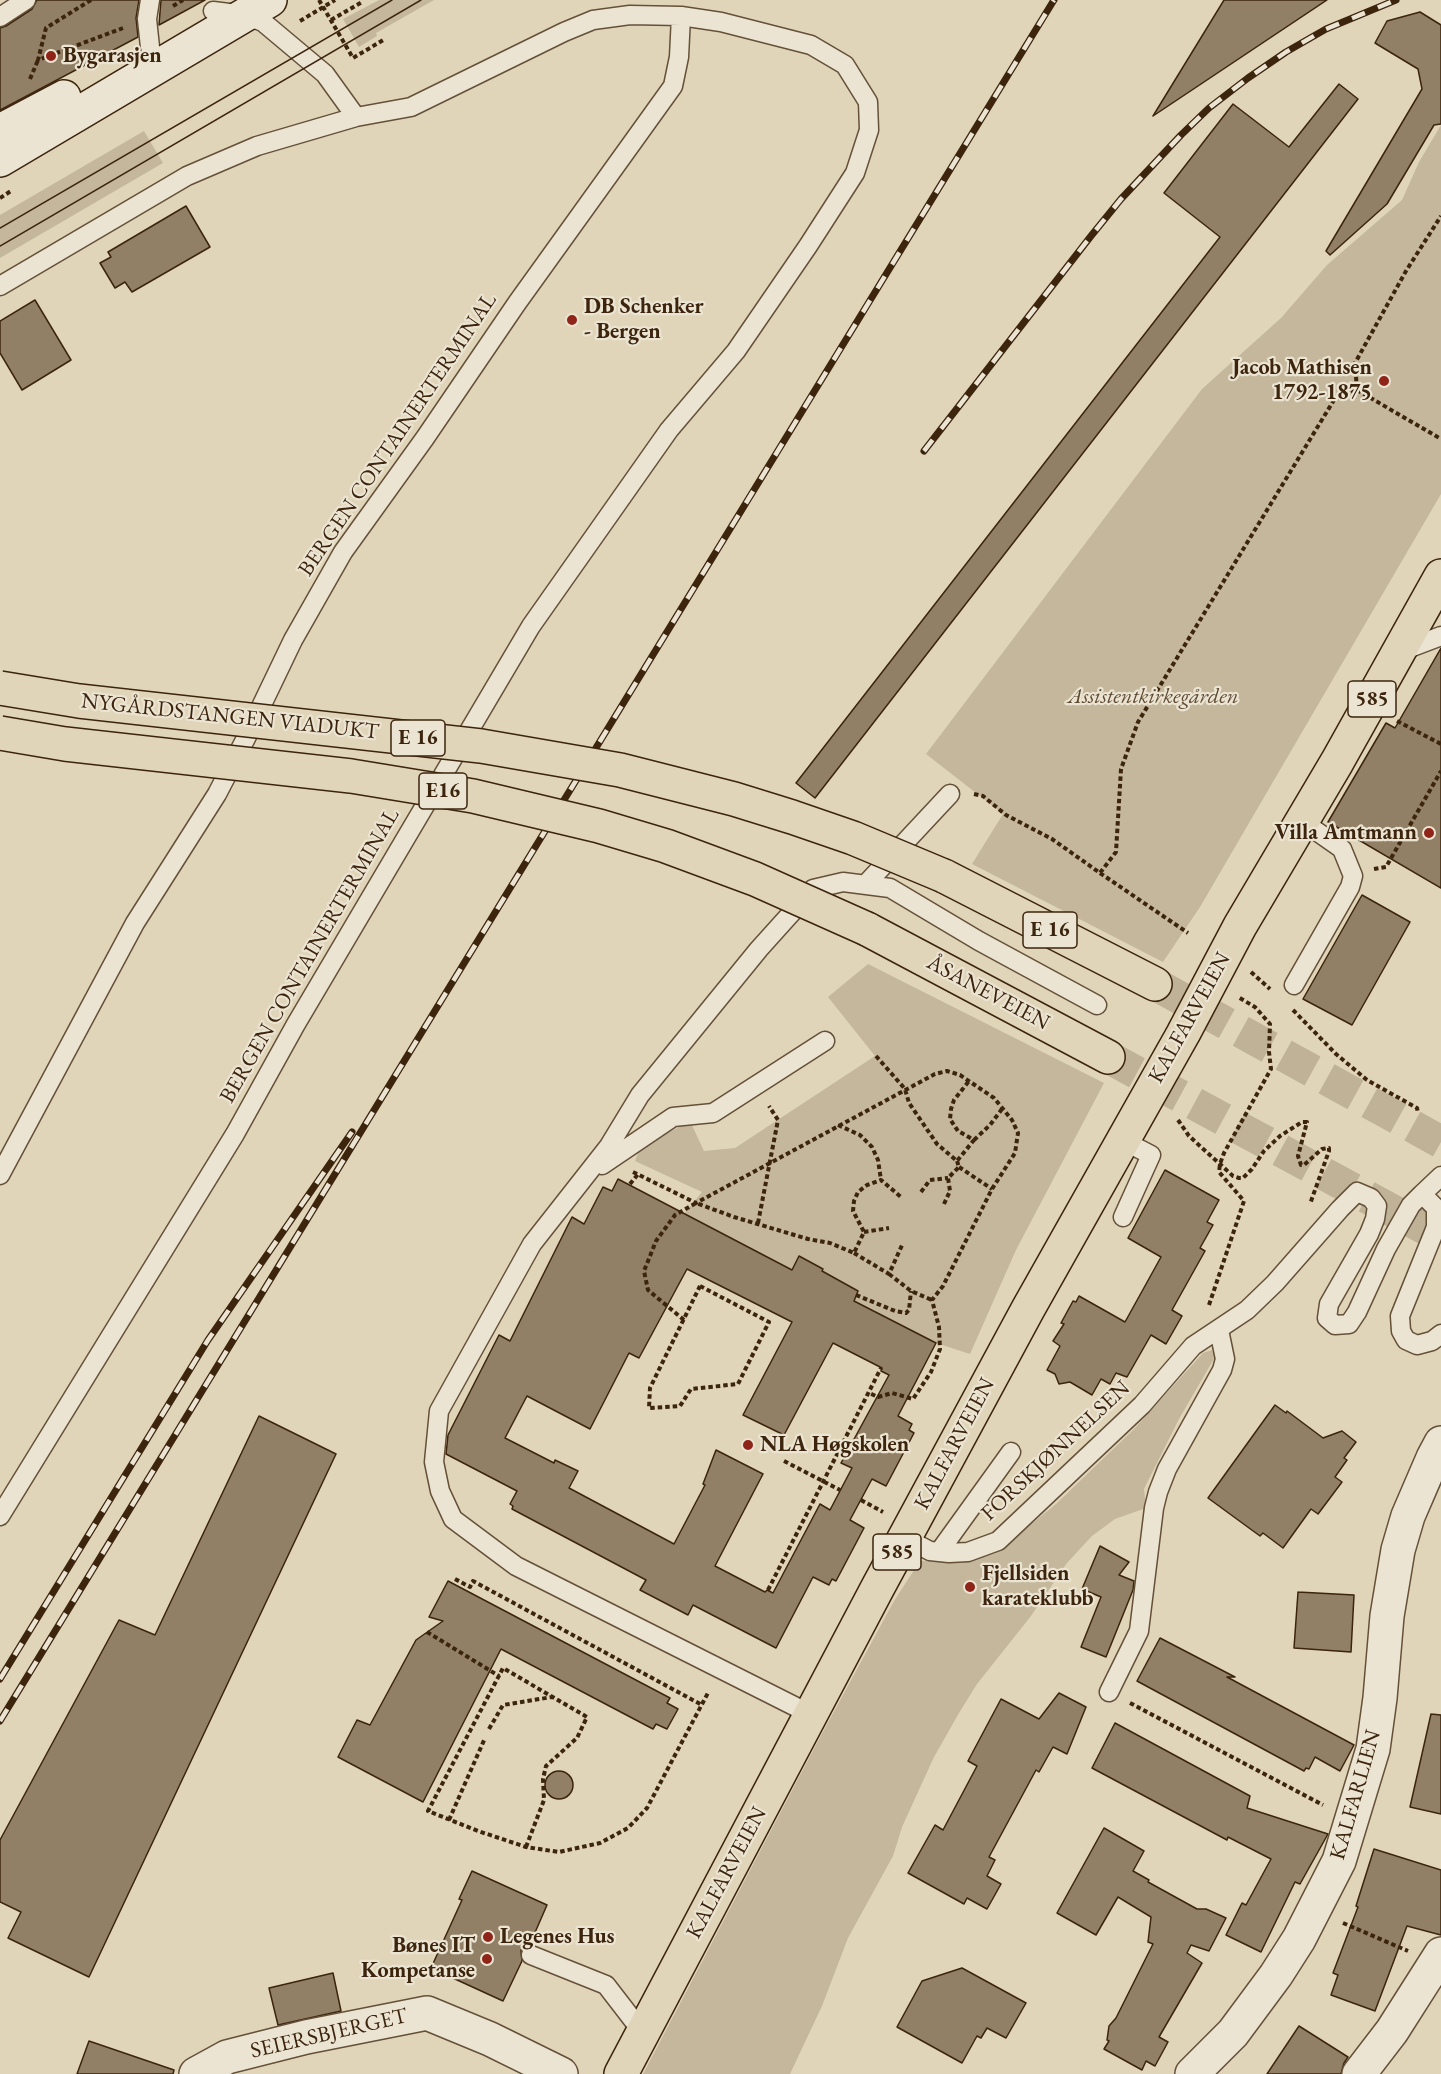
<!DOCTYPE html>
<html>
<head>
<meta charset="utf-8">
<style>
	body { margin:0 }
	canvas { display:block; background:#e0d5b9 }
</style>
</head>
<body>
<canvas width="1441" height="2074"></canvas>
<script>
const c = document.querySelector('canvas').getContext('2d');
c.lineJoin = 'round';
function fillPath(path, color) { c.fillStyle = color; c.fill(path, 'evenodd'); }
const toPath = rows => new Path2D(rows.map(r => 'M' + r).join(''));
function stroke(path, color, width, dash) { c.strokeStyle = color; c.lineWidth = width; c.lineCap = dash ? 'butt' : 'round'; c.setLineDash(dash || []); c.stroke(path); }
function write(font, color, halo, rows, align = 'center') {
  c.font = font + ' "EB Garamond",serif'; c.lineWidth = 4.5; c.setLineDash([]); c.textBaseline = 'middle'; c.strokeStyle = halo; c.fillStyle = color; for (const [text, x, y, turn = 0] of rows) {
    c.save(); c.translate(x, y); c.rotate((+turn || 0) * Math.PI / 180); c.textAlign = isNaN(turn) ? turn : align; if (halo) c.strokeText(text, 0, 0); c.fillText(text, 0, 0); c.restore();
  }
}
fillPath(toPath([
	[379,0,434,0,376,33,377,36,359,47,343,19],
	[1441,125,1441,494,1200,907,1163,962,972,864,1003,814,926,754,1202,389,1281,318,1327,265,1402,200,1419,162],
	[144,131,163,163,0,258,0,215],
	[868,964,1104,1083,1016,1250,970,1354,936,1343,854,1301,858,1291,822,1271,823,1268,799,1257,792,1270,684,1214,702,1192,635,1161,640,1148,690,1121,704,1151,735,1148,875,1056,828,997],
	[1212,1350,1215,1357,1179,1419,1144,1489,1146,1508,1115,1519,1092,1536,1067,1563,1031,1616,977,1684,959,1713,934,1757,902,1827,893,1856,848,1938,822,2006,790,2074,643,2074,818,1741,894,1601,916,1567,922,1561,929,1560,957,1563,974,1560,996,1553,1056,1504,1133,1430,1203,1353]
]), '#c4b79c');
const building = toPath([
	[37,0,139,0,136,18,138,37,0,110,0,28,6,26,32,9,37,0],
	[161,0,205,0,159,25,161,0],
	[1224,0,1327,0,1153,116,1224,0],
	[1420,12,1441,25,1441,124,1434,125,1387,204,1330,255,1326,251,1422,89,1418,69,1375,43,1387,21,1420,12],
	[1339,84,1358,99,815,798,796,783,1220,237,1164,193,1233,104,1289,147,1339,84],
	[186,206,210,247,132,292,125,282,115,288,100,263,111,257,108,252,186,206],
	[35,300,71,360,22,390,0,353,0,321,35,300],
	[1441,648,1441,888,1328,822,1386,723,1395,728,1441,648],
	[1362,895,1410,922,1352,1025,1303,999,1362,895],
	[1165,1170,1219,1200,1207,1222,1213,1225,1200,1248,1205,1251,1172,1310,1182,1316,1166,1344,1151,1335,1127,1377,1116,1373,1110,1384,1101,1379,1092,1395,1070,1382,1059,1384,1055,1374,1047,1370,1060,1346,1053,1341,1064,1324,1061,1323,1073,1301,1076,1302,1079,1296,1125,1322,1161,1257,1128,1238,1165,1170],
	[618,1179,792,1270,799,1256,823,1269,822,1271,858,1291,854,1301,936,1343,898,1416,912,1424,909,1430,914,1433,886,1486,872,1479,850,1520,864,1528,836,1581,832,1579,829,1585,813,1577,776,1648,693,1605,688,1615,640,1590,646,1580,512,1509,513,1506,510,1504,517,1491,446,1454,448,1435,499,1335,510,1341,572,1217,584,1224,603,1187,612,1191,618,1179],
	[687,1269,792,1322,743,1415,784,1435,833,1343,882,1368,881,1371,889,1375,841,1463,852,1468,830,1510,820,1504,773,1593,767,1590,765,1592,715,1566,763,1474,716,1450,703,1484,705,1485,674,1544,569,1488,578,1471,555,1460,554,1463,505,1438,527,1396,590,1429,629,1353,639,1358,687,1269],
	[1275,1405,1286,1413,1287,1411,1323,1438,1342,1431,1356,1442,1344,1458,1347,1460,1335,1477,1342,1482,1318,1514,1311,1509,1283,1548,1263,1533,1260,1536,1208,1498,1275,1405],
	[259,1416,336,1454,89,1977,8,1938,21,1912,0,1902,0,1840,119,1620,155,1635,259,1416],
	[1100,1546,1129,1562,1119,1575,1134,1581,1133,1590,1106,1657,1081,1647,1101,1597,1082,1589,1100,1546],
	[448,1581,670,1698,667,1703,678,1709,667,1729,656,1724,653,1729,501,1649,423,1802,338,1757,357,1720,370,1725,416,1640,443,1621,429,1617,448,1581],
	[1298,1592,1354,1595,1351,1652,1294,1648,1298,1592],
	[1160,1638,1235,1677,1227,1677,1354,1745,1340,1771,1315,1757,1309,1769,1306,1768,1304,1771,1137,1681,1160,1638],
	[1059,1693,1086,1707,1067,1754,1053,1747,1039,1772,1036,1770,989,1857,995,1860,987,1876,1001,1884,987,1909,967,1898,964,1904,908,1873,935,1825,943,1830,977,1766,968,1761,1001,1699,1039,1719,1059,1693],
	[1431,1714,1441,1715,1441,1814,1410,1807,1431,1714],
	[1115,1723,1250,1796,1247,1808,1328,1834,1300,1884,1295,1882,1261,1952,1226,1935,1242,1903,1246,1905,1271,1859,1228,1837,1227,1840,1092,1768,1115,1723],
	'545 1785a14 14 0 1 1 28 0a14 14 0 1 1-28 0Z',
	[1104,1828,1144,1851,1133,1871,1149,1880,1148,1882,1197,1909,1206,1909,1226,1918,1209,1951,1191,1945,1187,1953,1202,1963,1159,2037,1168,2042,1155,2066,1146,2061,1142,2070,1104,2049,1109,2041,1107,2040,1109,2026,1116,2018,1153,1944,1148,1942,1151,1917,1118,1897,1096,1935,1057,1913,1104,1828],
	[1374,1849,1441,1870,1441,1935,1407,1926,1375,2011,1331,1995,1338,1975,1333,1973,1358,1907,1356,1906,1374,1849],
	[472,1871,547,1905,530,1944,521,1950,522,1961,503,2001,431,1968,462,1900,459,1899,472,1871],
	[962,1968,1026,2003,1006,2038,987,2028,981,2038,977,2036,962,2063,897,2027,922,1981,962,1968],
	[333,1973,341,2011,278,2025,269,1988,333,1973],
	[1299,2026,1348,2057,1344,2063,1341,2074,1267,2074,1299,2026],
	[89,2041,174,2070,173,2074,77,2074,89,2041]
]);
fillPath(building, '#918066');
stroke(building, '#3c240d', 1.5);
stroke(toPath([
	[1155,984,1441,1142],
	[1108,1057,1441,1237]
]), '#bfb297', 33, [33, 16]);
const lane = toPath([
	[150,0,147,19,150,47],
	[213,11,245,15,263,22,325,74,356,117],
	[0,17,26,0],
	[0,286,187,176,257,146,356,117,411,107,564,32,593,20,630,15,681,16,721,22,811,45,845,65,868,102,869,130,855,173,808,246,736,351,669,430,531,626,296,1024,235,1134,0,1516],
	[1399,652,1441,636],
	[866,884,950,794],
	[1294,985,1350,887,1353,876,1342,849,1302,821],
	[1122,1140,1151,1155,1123,1217],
	[602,1165,673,1117,713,1113,825,1041],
	[0,1175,135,923,217,794,246,738,293,640,343,552,425,438,517,303,673,86,679,57,681,16],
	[1422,1194,1441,1176],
	[905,1538,930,1551,949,1553,968,1552,998,1541,1142,1405,1193,1346,1247,1310,1275,1283,1340,1209,1357,1192,1371,1198,1377,1206,1375,1219,1369,1234,1329,1304,1327,1318,1335,1325,1349,1324,1357,1312,1386,1249,1411,1205,1422,1194,1436,1208,1436,1227,1400,1316,1401,1331,1406,1340,1417,1345,1432,1341,1441,1334],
	[939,1552,1011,1452],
	[1109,1692,1139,1631,1154,1508,1158,1492,1167,1469,1222,1370,1225,1359,1219,1330],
	[810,1714,516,1566,453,1519,440,1491,434,1462,439,1411,532,1244,609,1146,640,1095,759,949,813,889,843,882,890,888,979,941,1097,1005],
	[531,1955,606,1985,643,2033]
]);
const street = toPath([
	[196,2074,227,2057,306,2037,427,2013,490,2039,561,2074],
	[1192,2074,1233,2033,1276,1975,1299,1939,1339,1861,1373,1749,1380,1698,1387,1616,1398,1550,1408,1516,1433,1458,1441,1443],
	[1359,2074,1392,2031,1441,1954]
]);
const secondary = toPath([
	[0,131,64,97],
	[0,160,270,0]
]);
const primary = toPath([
	[621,2074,878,1587,1028,1309,1183,1034,1240,926,1337,762,1441,576]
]);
const highway = toPath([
	[944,876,1155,984],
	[867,929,1108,1057]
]);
stroke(lane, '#655038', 21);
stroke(street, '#655038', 36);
stroke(secondary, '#3c240d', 36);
stroke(primary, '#3c240d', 36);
stroke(highway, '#3c240d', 36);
stroke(toPath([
	[91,0,46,28,38,60,123,28],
	[319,0,353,58,385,39],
	[173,6,183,0],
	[331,20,362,2],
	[300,21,335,0],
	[30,79,38,60],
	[0,198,11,191],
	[1357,390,1441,439],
	[1397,721,1441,744],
	[974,794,983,796,1006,815,1052,839,1100,873,1116,852,1121,769,1138,722,1334,400,1357,390,1355,363,1406,271,1441,216],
	[1374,869,1386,867,1441,771],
	[1100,873,1188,933],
	[1251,972,1270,989],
	[1293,1010,1336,1054,1367,1080,1417,1108,1418,1113],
	[876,1056,905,1089,909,1103,937,1144,957,1161,974,1140,958,1131,950,1119,951,1109,954,1100,969,1081],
	[1178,1120,1189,1136,1233,1176,1239,1178,1243,1178,1252,1169,1264,1151,1280,1136,1302,1122,1307,1122,1298,1156,1301,1165,1304,1165,1322,1149,1329,1148,1329,1151,1310,1204],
	[838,1125,860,1135,872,1147,878,1160,881,1180],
	[974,1140,990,1125,1002,1109],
	[959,1167,992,1189],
	[633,1172,696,1203,935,1074,947,1071,960,1075,994,1098,1012,1120,1018,1133,1015,1153,992,1189,943,1286,932,1300,939,1327,940,1349,931,1372,913,1399,892,1393,878,1397,869,1393],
	[630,1184,638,1174],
	[921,1192,930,1180,948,1178],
	[944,1204,950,1191,948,1178,959,1167,957,1161],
	[758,1223,778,1120,769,1106],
	[864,1232,889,1228],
	[854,1253,889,1274,903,1243],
	[889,1274,911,1291,932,1300],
	[700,1286,769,1322,738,1384,691,1389,680,1406,649,1408,650,1388,700,1286],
	[856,1295,895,1311,906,1313,909,1310,911,1291],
	[1209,1305,1244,1201,1219,1172,1220,1164,1224,1153,1271,1069,1269,1052,1270,1024,1255,1007,1238,997],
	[684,1320,648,1290,644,1271,656,1241,675,1215,696,1203,734,1217,808,1239,830,1243,854,1253,864,1232,853,1211,854,1201,858,1192,867,1185,881,1180,901,1197],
	[784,1461,840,1490],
	[861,1500,883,1512],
	[455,1579,470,1587,473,1581,702,1705],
	[768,1590,881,1368],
	[427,1632,499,1676],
	[1130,1703,1323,1805],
	[489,1729,503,1705,552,1697],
	[449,1820,485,1738],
	[526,1847,544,1800,543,1779,546,1766,577,1738,587,1717,503,1668,428,1811,478,1831,526,1847,559,1852,600,1843,628,1828,647,1808,709,1691],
	[1343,1923,1408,1951]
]), '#3c240d', 4, [4.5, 3]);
stroke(lane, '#ebe4d2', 18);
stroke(street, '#ebe4d2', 33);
stroke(secondary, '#ebe4d2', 33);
stroke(primary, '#e0d5b9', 33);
stroke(highway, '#e0d5b9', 33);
stroke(toPath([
	[0,228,392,0],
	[0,246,421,0]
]), '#3c240d', 1.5);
const rail = toPath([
	[924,451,1091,236,1121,199,1181,135,1209,108,1248,78,1286,52,1326,29,1396,0],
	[0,1679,208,1340,352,1132],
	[0,1721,1054,0]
]);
stroke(rail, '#3c240d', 7);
stroke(rail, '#ebe4d2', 4.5, [14]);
const highwayBridge = toPath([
	[0,688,79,701,481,746,620,770,734,799,792,817,853,838,944,876],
	[0,733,65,744,351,776,473,796,599,826,666,846,755,879,867,929]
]);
stroke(highwayBridge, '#3c240d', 36, []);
stroke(highwayBridge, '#e0d5b9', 33);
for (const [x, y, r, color] of [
	[51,56,6,"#8f2418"],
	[572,320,6,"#8f2418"],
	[1384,381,6,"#8f2418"],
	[1429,833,6,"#8f2418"],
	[748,1445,6,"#8f2418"],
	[970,1587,6,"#8f2418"],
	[488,1937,6,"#8f2418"],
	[487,1959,6,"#8f2418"]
]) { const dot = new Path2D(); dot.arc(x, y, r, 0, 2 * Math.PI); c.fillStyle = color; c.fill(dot); stroke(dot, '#ebe4d2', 2); }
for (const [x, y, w] of [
	[1372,699,48],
	[418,738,54],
	[443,791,48],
	[1050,930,54],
	[897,1552,48]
]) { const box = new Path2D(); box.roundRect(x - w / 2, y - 18, w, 36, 4.5); c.fillStyle = '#ebe4d2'; c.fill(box); stroke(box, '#3c240d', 1.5); }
write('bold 21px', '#3c240d', null, [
	["585",1372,699],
	["E 16",418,738],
	["E16",443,791],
	["E 16",1050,930],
	["585",897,1552]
]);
write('bold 22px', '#3c240d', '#ebe4d2', [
	["Bygarasjen",63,56],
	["DB Schenker",584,307],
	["- Bergen",584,332],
	["Jacob Mathisen",1372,368,"right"],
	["1792-1875",1372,393,"right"],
	["Villa Amtmann",1417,833,"right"],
	["NLA Høgskolen",760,1445],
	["Fjellsiden",982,1574],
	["karateklubb",982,1599],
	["Legenes Hus",500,1937],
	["Bønes IT",475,1946,"right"],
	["Kompetanse",475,1971,"right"]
], 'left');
write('22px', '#3c240d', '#ebe4d2', [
	["BERGEN CONTAINERTERMINAL",398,435,-56],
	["NYGÅRDSTANGEN VIADUKT",230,717,6],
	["BERGEN CONTAINERTERMINAL",310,956,-60],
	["ÅSANEVEIEN",988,993,28],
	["KALFARVEIEN",1190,1018,-61],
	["KALFARVEIEN",955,1444,-62],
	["FORSKJØNNELSEN",1056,1451,-43],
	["KALFARLIEN",1356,1795,-74],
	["KALFARVEIEN",727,1873,-62],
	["SEIERSBJERGET",329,2034,-13]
]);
write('italic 22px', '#5e4931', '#ebe4d2', [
	["Assistentkirkegården",1153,697]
]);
</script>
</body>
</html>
